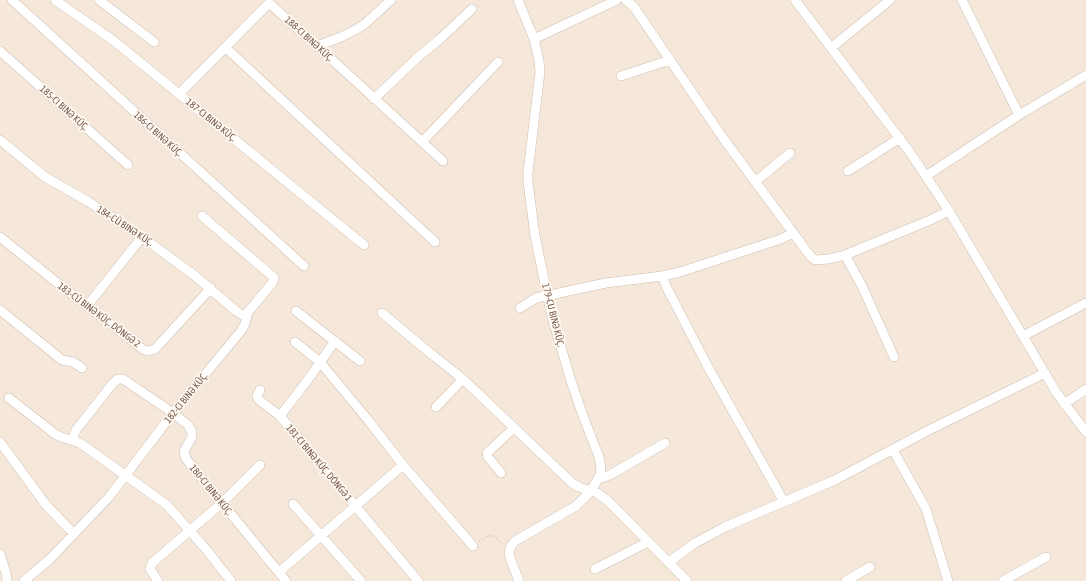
<!DOCTYPE html>
<html>
<head>
<meta charset="utf-8">
<style>
	body { margin:0 }
	canvas { display:block; background:#fdf6ec }
</style>
</head>
<body>
<canvas width="1086" height="581"></canvas>
<script>
const c = document.querySelector('canvas').getContext('2d');
c.lineJoin = 'round';
function fillPath(path, color) { c.fillStyle = color; c.fill(path, 'evenodd'); }
const toPath = rows => new Path2D(rows.map(r => 'M' + r).join(''));
function stroke(path, color, width, dash) { c.strokeStyle = color; c.lineWidth = width; c.lineCap = dash ? 'butt' : 'round'; c.setLineDash(dash || []); c.stroke(path); }
function write(font, color, halo, rows, align = 'center') {
  c.font = font + ' "Asap Condensed",sans-serif'; c.lineWidth = 3.5; c.setLineDash([]); c.textBaseline = 'middle'; c.strokeStyle = halo; c.fillStyle = color; for (const [text, x, y, turn = 0] of rows) {
    c.save(); c.translate(x, y); c.rotate((+turn || 0) * Math.PI / 180); c.textAlign = isNaN(turn) ? turn : align; if (halo) c.strokeText(text, 0, 0); c.fillText(text, 0, 0); c.restore();
  }
}
fillPath(toPath([
	[0,0,1086,0,1086,581,0,581]
]), '#f5e8da');
const street = toPath([
	[12,0,304,266],
	[55,0,114,41,364,245],
	[99,0,154,42],
	[518,0,534,39,539,60,540,72,528,172,528,182,535,236,552,317,571,381,582,413,599,457,601,468,600,475,591,491,576,506,515,541,511,546,509,552,510,558,519,581],
	[626,0,634,7,723,138,811,257,815,260,829,259,845,255,928,221,949,211],
	[795,0,909,151,949,211,1056,392,1086,432],
	[962,0,1019,115],
	[534,39,617,0],
	[317,46,341,37,357,29,366,23,391,0],
	[225,47,435,242],
	[832,47,890,0],
	[0,51,128,165],
	[621,76,670,60],
	[179,94,269,3,317,46,443,161],
	[374,99,417,58,441,38,472,9],
	[0,140,45,177,89,202,142,237,194,275,236,311,246,317],
	[422,142,498,62],
	[848,171,900,138],
	[926,176,1019,115,1086,75],
	[755,182,790,153],
	[0,237,55,281,144,350,148,351,155,349,211,288],
	[845,255,862,286,894,357],
	[662,276,667,288,708,367,784,502],
	[87,306,142,237],
	[520,308,536,298,606,283,662,276,680,272,781,239,793,233],
	[0,310,62,360,73,362,82,368],
	[296,311,360,361],
	[382,313,430,353,463,379,572,483,579,487,597,493,608,501,687,581],
	[1023,336,1086,303],
	[335,341,307,381,280,416,418,581],
	[295,342,320,362,368,420,403,465,473,546],
	[260,390,257,396,259,400,280,416],
	[9,398,55,434,61,437,80,443,167,505,205,548,231,581],
	[1064,404,1086,389],
	[436,407,463,379],
	[72,440,76,430,113,383,118,379,123,379,173,413,188,425,192,432,192,437,184,451,186,459,286,581],
	[0,442,46,505,74,534],
	[893,450,926,509,948,581],
	[501,473,488,457,487,453,514,428],
	[598,479,610,475,665,443],
	[293,504,361,581],
	[0,554,6,573,7,581],
	[669,562,695,543,725,527,835,480,929,430,1045,373],
	[595,569,648,542],
	[279,572,403,465],
	[24,581,50,559,109,497,173,413,241,331,245,324,248,312,273,282,274,278,271,275,202,216],
	[158,581,150,569,152,563,222,503,260,465],
	[846,581,870,567],
	[1003,581,1046,557]
]);
stroke(street, '#d1beb0', 10);
stroke(toPath([
	[479,541,488,536,492,535,503,544]
]), '#d9b8a5', 1.5, [1, 3]);
stroke(street, '#fff', 9);
write('10px', '#7a5c4d', '#fffaf3', [
	["188-CI BINƏ KÜÇ.",309,39,42],
	["185-CI BINƏ KÜÇ.",64,108,42],
	["187-CI BINƏ KÜÇ.",211,120,39],
	["186-CI BINƏ KÜÇ.",158,134,42],
	["184-CÜ BINƏ KÜÇ.",125,226,33],
	["183-CÜ BINƏ KÜÇ. DÖNGƏ 2",99,315,37],
	["179-CU BINƏ KÜÇ.",553,315,76],
	["182-CI BINƏ KÜÇ.",186,398,-51],
	["181-CI BINƏ KÜÇ. DÖNGƏ 1",319,463,50],
	["180-CI BINƏ KÜÇ.",211,490,51]
]);
</script>
</body>
</html>
